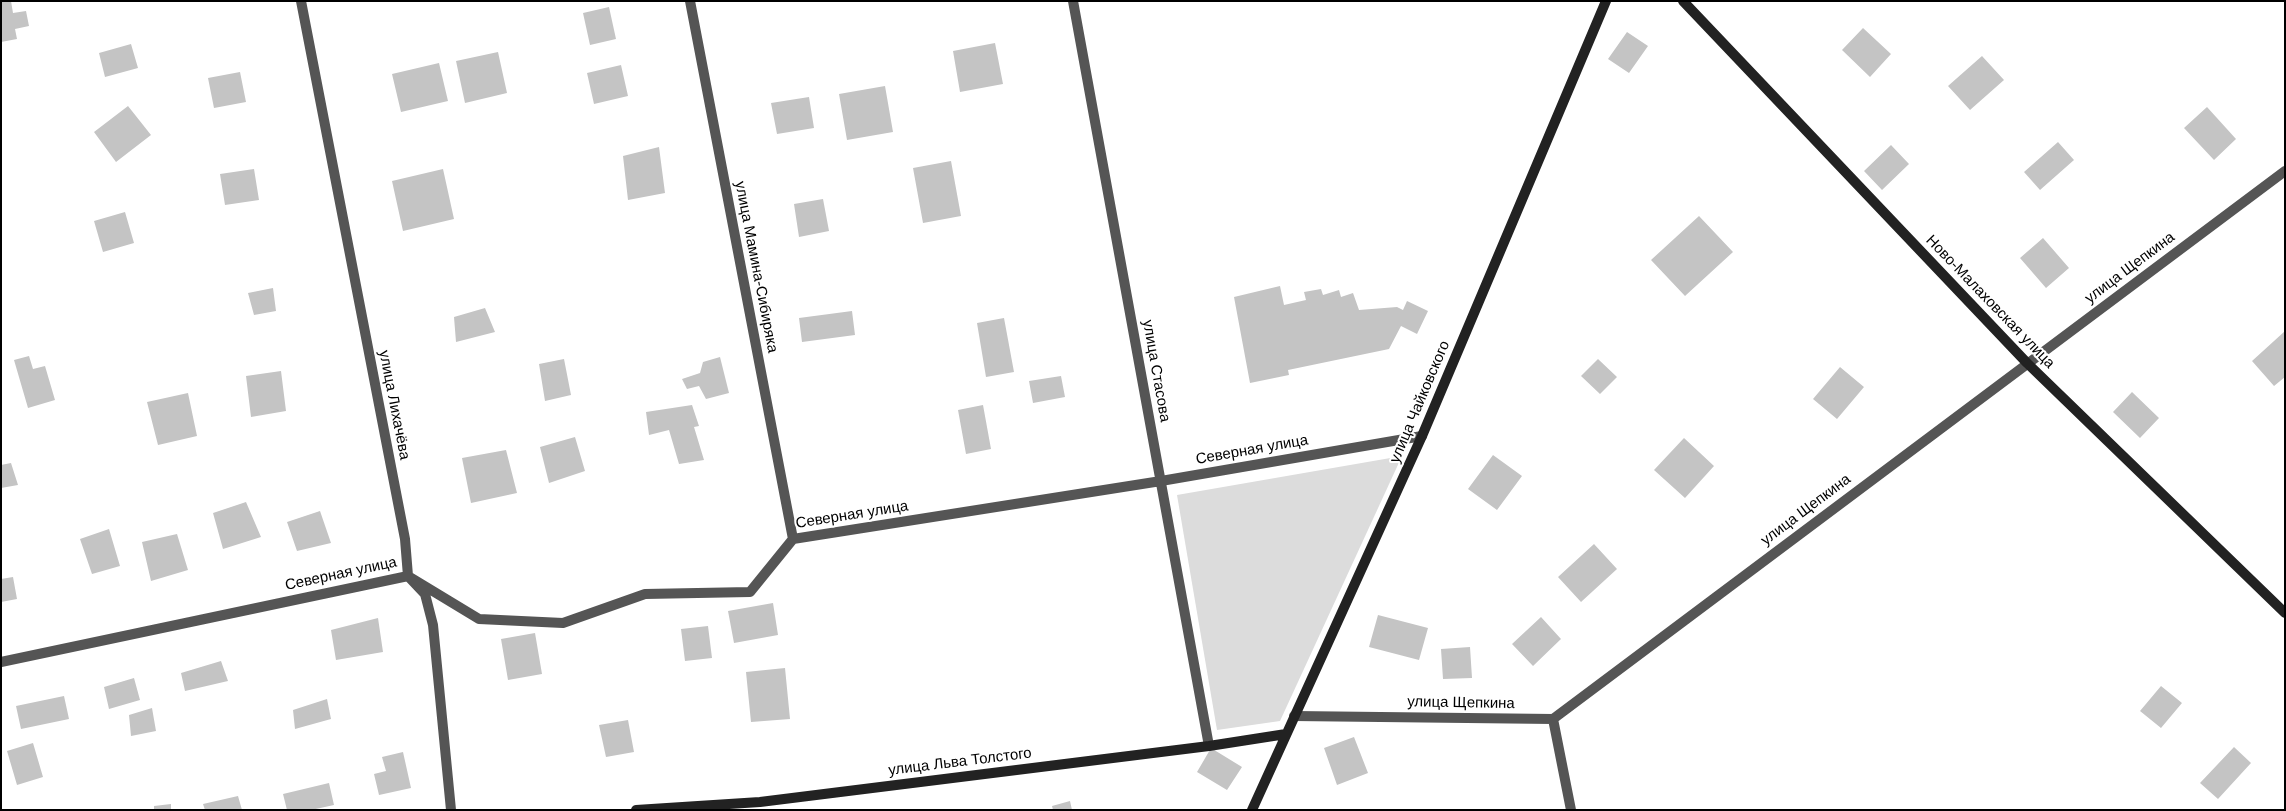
<!DOCTYPE html>
<html>
<head>
<meta charset="utf-8">
<style>
	body { margin:0 }
	#map { position:relative; width:2286px; height:811px; overflow:hidden; background:#fff; font-family:Arial,sans-serif }
	canvas { display:block }
	.frame { position:absolute; inset:0; border:2px solid #000; pointer-events:none }
</style>
</head>
<body>
<div id="map">
<canvas width="2286" height="811"></canvas>
<div class="frame"></div>
</div>
<script>
const c = document.querySelector('canvas').getContext('2d');
c.lineJoin = 'round';
function fillPath(path, color) { c.fillStyle = color; c.fill(path, 'evenodd'); }
const toPath = rows => new Path2D(rows.map(r => 'M' + r).join(''));
function stroke(path, color, width, dash) { c.strokeStyle = color; c.lineWidth = width; c.lineCap = dash ? 'butt' : 'round'; c.setLineDash(dash || []); c.stroke(path); }
function write(font, color, halo, rows, align = 'center') {
  c.font = font + ' Arial,sans-serif'; c.lineWidth = 4; c.setLineDash([]); c.textBaseline = 'middle'; c.strokeStyle = halo; c.fillStyle = color; for (const [text, x, y, turn = 0] of rows) {
    c.save(); c.translate(x, y); c.rotate((+turn || 0) * Math.PI / 180); c.textAlign = isNaN(turn) ? turn : align; if (halo) c.strokeText(text, 0, 0); c.fillText(text, 0, 0); c.restore();
  }
}
fillPath(toPath([
	[1402,456,1280,721,1217,730,1177,495]
]), '#dcdcdc');
fillPath(toPath([
	[1,1,11,1,13,13,26,11,29,26,15,29,17,39,1,42],
	[609,7,616,39,590,45,583,13],
	[1863,28,1891,54,1870,77,1842,50],
	[1627,32,1648,46,1629,73,1608,59],
	[995,43,1003,84,960,92,953,51],
	[131,44,138,68,105,77,99,53],
	[498,52,507,93,465,103,456,61],
	[1982,56,2004,80,1970,110,1948,86],
	[439,63,448,101,401,112,392,74],
	[621,65,628,96,594,104,587,73],
	[240,72,246,102,214,108,208,78],
	[885,86,893,132,847,140,839,94],
	[809,97,814,128,777,134,771,103],
	[128,106,151,135,116,162,94,132],
	[2207,107,2236,139,2214,160,2184,128],
	[2058,142,2074,160,2040,190,2024,172],
	[1891,145,1909,164,1882,190,1864,171],
	[659,147,665,193,628,200,623,156],
	[951,161,961,216,923,223,913,168],
	[254,169,259,200,225,205,220,174],
	[443,169,454,219,403,231,392,181],
	[823,199,829,231,799,237,794,204],
	[125,212,134,243,103,252,94,221],
	[1699,216,1733,252,1685,296,1651,260],
	[2043,238,2069,268,2046,288,2020,258],
	[1280,286,1284,305,1306,300,1304,292,1321,289,1323,295,1339,290,1341,297,1353,293,1359,310,1397,307,1403,310,1407,301,1428,311,1417,334,1401,326,1389,349,1288,370,1289,375,1250,383,1234,297],
	[273,288,276,311,254,315,248,293],
	[485,308,495,332,456,342,454,317],
	[852,311,855,335,802,342,799,318],
	[1004,318,1014,372,986,377,977,323],
	[2285,331,2285,377,2274,386,2252,361],
	[29,356,33,369,45,366,55,400,28,408,14,360],
	[720,357,729,393,706,399,699,386,687,389,682,379,700,373,703,362],
	[564,359,571,395,545,401,539,364],
	[1598,359,1617,377,1600,394,1581,376],
	[1840,367,1864,387,1837,419,1813,399],
	[281,371,286,411,251,417,246,376],
	[1061,376,1065,397,1033,403,1029,381],
	[2132,392,2159,418,2140,438,2113,412],
	[188,393,197,436,158,445,147,402],
	[692,405,699,426,694,427,704,460,679,464,669,430,649,435,646,412],
	[983,405,991,449,966,454,958,410],
	[575,437,585,471,549,483,540,447],
	[1684,438,1714,466,1685,498,1654,470],
	[506,450,517,493,471,503,462,458],
	[1493,455,1522,476,1497,510,1468,489],
	[11,463,18,485,1,488,1,465],
	[246,502,261,537,223,549,213,513],
	[320,511,331,543,297,551,287,522],
	[109,529,120,566,92,574,80,539],
	[177,534,188,570,151,581,142,542],
	[1594,544,1617,569,1581,602,1558,577],
	[13,577,17,599,1,602,1,579],
	[773,603,778,635,734,643,728,611],
	[1378,615,1428,628,1419,660,1369,647],
	[1541,617,1561,639,1533,666,1512,644],
	[378,618,383,652,336,660,331,630],
	[708,626,712,658,685,661,681,629],
	[535,633,542,674,508,680,501,639],
	[1470,647,1472,678,1443,679,1441,649],
	[221,661,228,681,185,691,181,673],
	[785,668,790,719,751,722,746,672],
	[134,678,140,700,109,709,104,687],
	[2161,686,2182,703,2161,728,2140,711],
	[64,696,69,719,21,729,16,706],
	[327,699,331,719,295,729,293,710],
	[152,708,156,731,131,736,129,715],
	[628,720,634,752,606,757,599,725],
	[1354,737,1368,773,1337,785,1324,748],
	[33,743,43,777,17,785,7,751],
	[2234,747,2251,763,2218,799,2200,783],
	[1211,748,1242,767,1227,790,1197,772],
	[403,752,411,788,379,795,374,774,386,771,382,757],
	[329,783,334,805,311,810,287,810,283,794],
	[238,796,242,810,205,810,203,804],
	[1070,801,1072,810,1053,810,1052,806],
	[171,804,171,810,154,810,154,806]
]), '#c4c4c4');
stroke(toPath([
	[301,1,405,539,408,576,425,594,433,625,451,810],
	[690,1,793,539],
	[1073,1,1209,746],
	[1,662,408,576,479,619,563,623,645,594,750,592,793,539,1161,481,1422,436],
	[1294,716,1553,719,2285,171],
	[1553,719,1571,810]
]), '#555', 10);
stroke(toPath([
	[1683,1,2027,363,2285,613],
	[636,810,760,802,1209,746,1286,734],
	[1252,810,1422,436,1606,1]
]), '#222', 10);
write('15px', '#000', '#fff', [
	["улица Мамина-Сибиряка",756,267,79],
	["улица Щепкина",2130,268,-37],
	["Ново-Малаховская улица",1990,302,46],
	["улица Стасова",1156,371,80],
	["улица Чайковского",1420,402,-67],
	["улица Лихачёва",394,405,79],
	["Северная улица",1252,450,-10],
	["улица Щепкина",1806,510,-37],
	["Северная улица",852,515,-9],
	["Северная улица",341,574,-12],
	["улица Щепкина",1461,703,1],
	["улица Льва Толстого",960,762,-7]
]);
</script>
</body>
</html>
